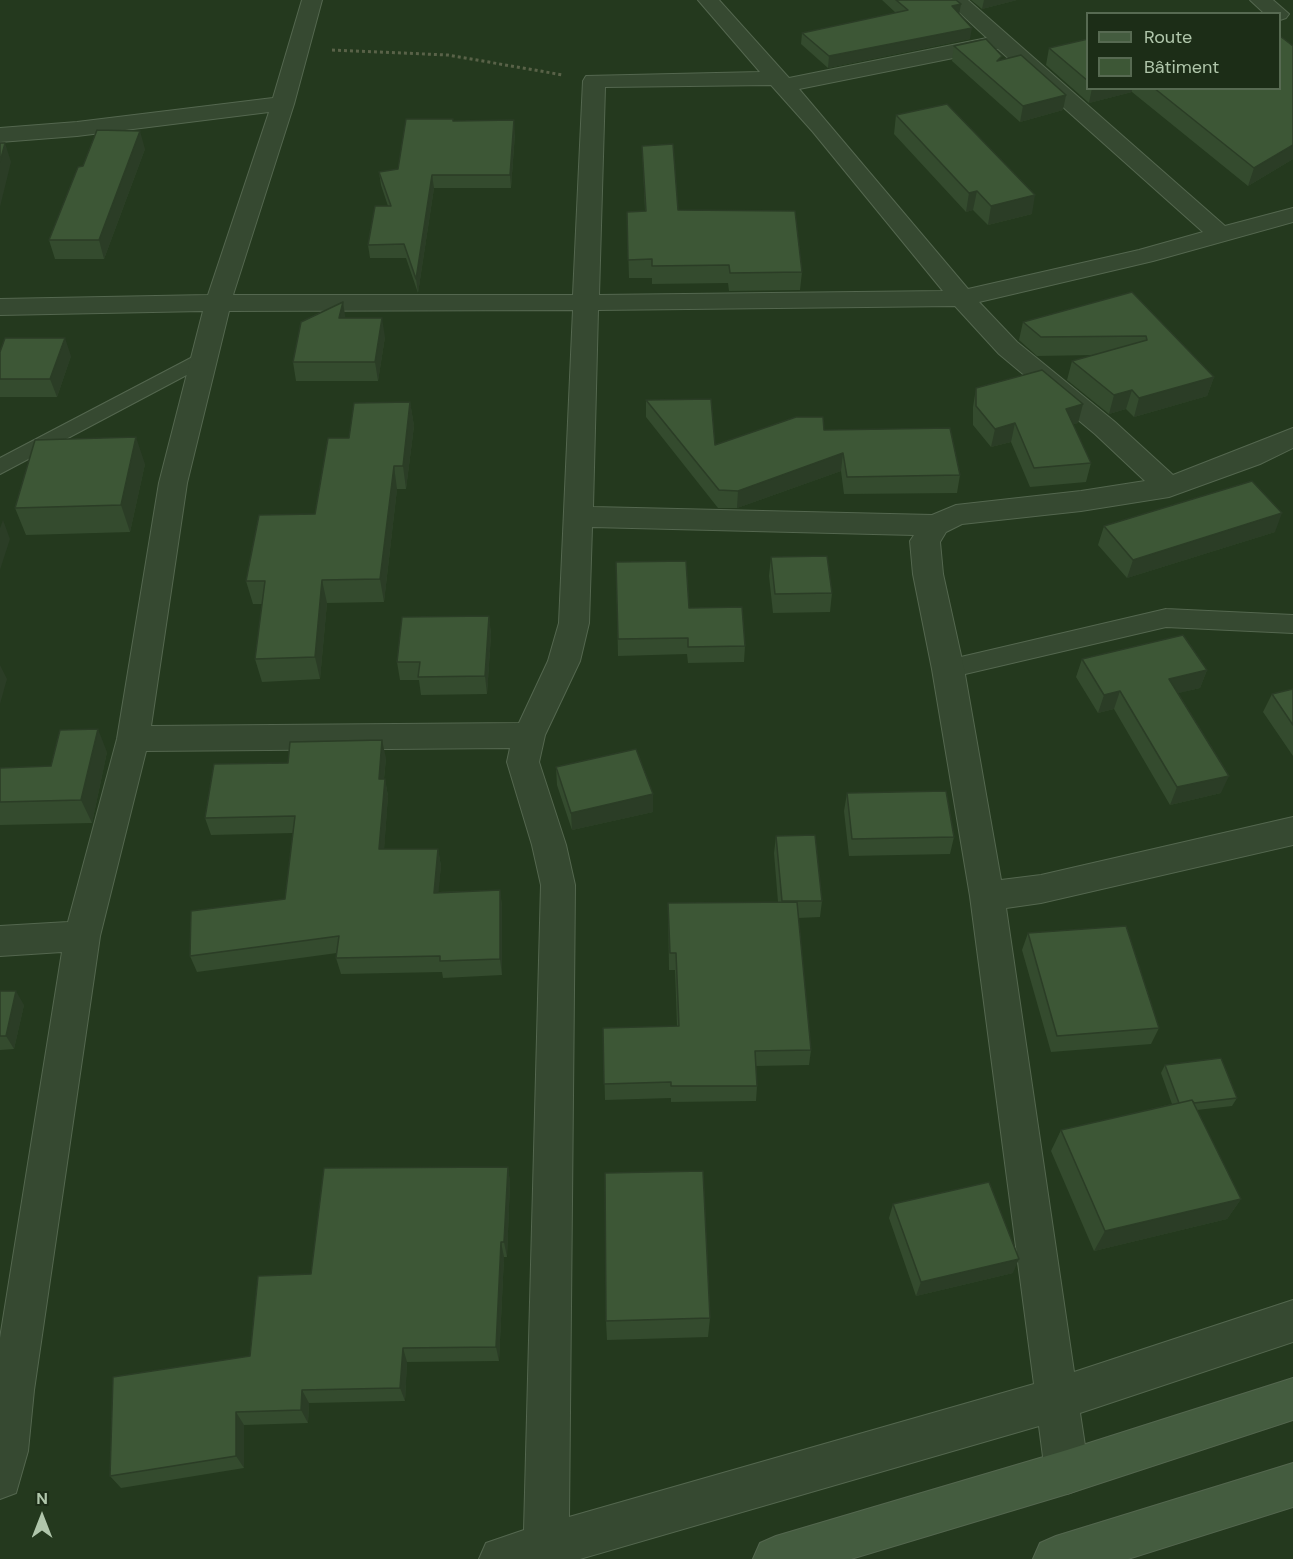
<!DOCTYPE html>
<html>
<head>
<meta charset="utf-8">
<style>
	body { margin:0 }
	#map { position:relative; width:1293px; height:1559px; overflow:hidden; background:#24391e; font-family:"DM Sans",sans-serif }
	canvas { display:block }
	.legend { position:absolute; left:1086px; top:12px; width:195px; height:78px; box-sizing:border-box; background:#1c2d17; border:2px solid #576a52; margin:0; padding:8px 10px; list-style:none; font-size:18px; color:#b0c6ab }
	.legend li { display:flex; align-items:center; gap:12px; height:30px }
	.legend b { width:30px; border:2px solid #576a52 }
	.north { position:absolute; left:12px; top:1487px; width:60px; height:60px; -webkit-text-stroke:4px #1c2d17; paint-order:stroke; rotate:0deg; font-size:16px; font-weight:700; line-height:24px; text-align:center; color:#b0c6ab }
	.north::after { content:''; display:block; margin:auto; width:21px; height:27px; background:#b0c6ab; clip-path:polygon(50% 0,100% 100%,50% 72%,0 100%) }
</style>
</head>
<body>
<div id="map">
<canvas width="1293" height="1559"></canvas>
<ul class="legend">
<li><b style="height:8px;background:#445c3f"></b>Route</li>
<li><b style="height:16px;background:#3d5736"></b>Bâtiment</li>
</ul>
<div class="north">N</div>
</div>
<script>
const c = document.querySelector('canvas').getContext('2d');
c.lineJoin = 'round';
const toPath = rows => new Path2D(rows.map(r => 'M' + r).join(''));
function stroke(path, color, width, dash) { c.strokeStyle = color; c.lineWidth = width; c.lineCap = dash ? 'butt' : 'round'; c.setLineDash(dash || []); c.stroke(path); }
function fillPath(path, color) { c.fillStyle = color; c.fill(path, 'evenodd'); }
const service = toPath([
	[206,350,213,351,216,356,213,361,0,474,0,458,206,350],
	[1166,609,1293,615,1293,633,1166,627,948,678,939,675,936,669,939,663,948,660,1166,609]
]);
const minor = toPath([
	[302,0,322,0,294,104,233,295,573,295,583,81,586,76,760,72,698,0,719,0,789,78,987,38,946,0,968,0,1225,226,1293,208,1293,222,1153,261,979,302,1017,342,1115,422,1173,475,1293,428,1293,448,1260,464,1169,497,1081,511,962,524,946,532,940,542,943,574,964,669,1001,880,1041,875,1293,817,1293,845,1041,903,1006,908,1074,1372,1293,1300,1293,1342,1080,1413,1089,1472,1083,1488,1067,1494,1051,1488,1045,1472,1039,1426,580,1559,479,1559,486,1543,524,1530,541,885,532,845,507,762,510,748,146,751,100,936,34,1390,28,1451,16,1493,0,1499,0,1338,62,952,0,956,0,926,68,922,117,739,159,483,203,311,0,315,0,299,208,295,269,112,77,136,0,142,0,128,77,122,273,98,302,0],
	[998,49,1203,232,1139,250,968,289,799,89,998,49],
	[771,85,813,132,943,291,599,295,605,87,771,85],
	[955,306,999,354,1095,434,1145,481,1081,491,956,505,932,515,593,507,598,310,955,306],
	[573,310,559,623,548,661,519,723,151,726,187,483,229,311,573,310],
	[592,527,914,535,910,541,913,574,932,669,970,896,1034,1384,569,1517,575,885,566,845,539,762,545,735,580,661,589,623,592,527],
	[1250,0,1273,0,1289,14,1286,18,1280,20,1280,14,1265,14,1250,0]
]);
const secondary = toPath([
	[1293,1378,1293,1420,1067,1494,851,1559,753,1559,760,1543,776,1536,1067,1450,1293,1378],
	[1293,1463,1293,1507,1128,1559,1033,1559,1040,1543,1056,1536,1293,1463]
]);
stroke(service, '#54674f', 2);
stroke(minor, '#54674f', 2);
stroke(secondary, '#54674f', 2);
stroke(toPath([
	[332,50,448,55,563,75]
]), '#596248', 3, [3, 3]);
fillPath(service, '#364931');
fillPath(minor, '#364931');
fillPath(secondary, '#445c3f');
fillPath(toPath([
	[882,0,956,0,959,14,970,39,828,68,801,44,802,33,896,13],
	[971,0,1017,0,982,9],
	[1088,39,1088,88,1280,88,1293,159,1248,186,1132,92,1089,103,1046,65,1049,48],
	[954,46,1001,60,1063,110,1020,122,952,61],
	[896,115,1032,214,988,225,973,210,966,212,894,134],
	[453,121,515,133,511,188,434,188,418,293,406,258,370,258,368,245,388,206,381,185,379,172,398,169],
	[642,146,678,210,802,272,800,290,729,291,728,283,652,284,652,278,629,278,627,212,645,211],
	[145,149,104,259,55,259,49,240,83,166],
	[1132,292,1214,377,1207,396,1134,417,1126,409,1109,414,1067,380,1072,361,1095,355,1037,356,1019,340,1023,322],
	[346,318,385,337,378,381,296,381,293,362],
	[0,352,71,356,57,397,0,397],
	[976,388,1083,404,1078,423,1073,424,1091,463,1086,482,1030,487,1011,442,991,447,973,425,973,407],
	[646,400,715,445,824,430,960,475,957,493,844,494,841,471,737,508,718,508,646,417],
	[410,402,414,426,406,489,397,489,384,602,327,603,320,679,262,682,255,659,262,604,253,604,246,581,315,514,349,438],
	[145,464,130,532,26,535,15,508],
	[1104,526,1275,532,1127,578,1098,545],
	[771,557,832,593,830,612,773,613,769,576],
	[616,562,745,646,744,662,688,663,687,654,618,656],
	[489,616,491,635,487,694,421,695,419,680,400,680,397,662],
	[1082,659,1207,670,1200,688,1178,693,1221,793,1170,805,1114,709,1098,713,1076,677],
	[1293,689,1293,756,1263,712,1272,694],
	[107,752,92,823,0,825,0,768,51,766],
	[386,758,384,779,385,779,388,796,384,849,438,849,441,866,438,892,500,890,502,907,502,975,443,978,442,972,341,974,336,958,337,953,197,972,190,956,285,899,293,833,211,835,205,818,288,763],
	[556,767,653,794,653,812,572,830,557,785],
	[847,793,954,837,950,854,849,856,844,811],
	[776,836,822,901,820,917,798,918,811,1050,809,1065,756,1066,757,1086,756,1101,671,1102,671,1098,605,1100,603,1028,677,1026,675,970,669,970,668,903,778,902,774,853],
	[1028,933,1159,1028,1151,1044,1051,1052,1022,950],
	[0,991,24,1005,14,1049,0,1050],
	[1165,1065,1237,1098,1232,1106,1197,1110,1241,1199,1227,1219,1094,1251,1051,1151,1061,1130,1172,1104,1161,1073],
	[508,1167,510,1183,507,1257,504,1257,499,1361,407,1362,405,1401,309,1403,308,1423,244,1425,244,1468,121,1488,110,1476,250,1356,311,1274],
	[893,1204,1013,1273,916,1296,889,1218],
	[710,1318,708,1337,607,1340,606,1321]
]), '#344b2e');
fillPath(toPath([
	[984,0,1017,0,982,9],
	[961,4,959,15,952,6],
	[972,28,970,39,828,68,829,56],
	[1092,88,1132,88,1132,92,1089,103],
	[1066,95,1063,110,1020,122,1023,106],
	[514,120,515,133,511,188,510,175],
	[140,131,145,149,104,259,99,240],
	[5,143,11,162,0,207,0,162],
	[1293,145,1293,159,1248,186,1254,168],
	[432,175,434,188,418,293,416,279],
	[977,191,973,210,966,212,969,193],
	[1035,195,1032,214,988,225,991,206],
	[343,302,346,321,339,318],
	[382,318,385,337,378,381,375,362],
	[65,338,71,356,57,397,50,379],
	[1214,377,1207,396,1134,417,1139,398],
	[1132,390,1126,409,1109,414,1114,395],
	[410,402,414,426,406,489,403,466],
	[1083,404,1078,423,1061,428,1066,409],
	[1015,423,1011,442,991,447,995,429],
	[136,437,145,464,130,532,121,505],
	[843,453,841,471,737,508,738,491],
	[394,466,397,489,384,602,380,579],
	[1282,513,1275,532,1127,578,1133,560],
	[3,520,10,539,0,570,0,528],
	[322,580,327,603,320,679,315,657],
	[489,616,491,635,487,694,485,676],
	[0,665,7,679,0,704],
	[1207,670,1200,688,1162,697,1169,679],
	[1120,691,1114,709,1098,713,1104,695],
	[98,729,107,752,92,823,81,800],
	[382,740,386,758,382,796,379,779],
	[1229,776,1221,793,1170,805,1177,787],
	[385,779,388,796,383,866,379,849],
	[653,794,653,812,572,830,571,813],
	[438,849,441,866,437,909,434,893],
	[500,890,502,907,502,975,500,959],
	[16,991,24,1005,14,1049,6,1036],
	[508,1167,510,1183,507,1257,504,1242],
	[1241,1199,1227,1219,1094,1251,1105,1231],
	[501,1242,504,1257,499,1361,496,1347],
	[1019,1259,1013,1273,916,1296,921,1282],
	[403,1348,407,1362,405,1401,400,1388],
	[302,1390,309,1403,308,1423,301,1410],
	[236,1412,244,1425,244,1468,236,1456]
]), '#2b3d26');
const building = toPath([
	[896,0,956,0,961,4,952,6,972,28,829,56,802,33,908,10,896,0],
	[1280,36,1293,46,1293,145,1254,168,1154,88,1280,88,1280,36],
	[986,39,1002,56,997,61,1021,55,1066,95,1023,106,954,46,986,39],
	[1088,39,1088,81,1049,48,1088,39],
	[947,104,1035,195,991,206,977,191,969,193,896,115,947,104],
	[406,119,453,119,453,121,514,120,510,175,432,175,416,279,404,244,368,245,375,206,391,206,379,172,398,169,406,119],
	[97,130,140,131,99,240,49,240,78,167,83,166,97,130],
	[0,143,5,143,0,162,0,143],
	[673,144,678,210,795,211,802,272,730,273,729,265,652,266,652,259,628,260,627,212,646,211,642,146,673,144],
	[1132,292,1214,377,1139,398,1132,390,1114,395,1072,361,1147,340,1146,336,1041,337,1023,322,1132,292],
	[343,302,339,318,382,318,375,362,293,362,301,322,343,302],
	[5,338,65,338,50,379,0,379,0,352,5,338],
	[1042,370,1083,404,1066,409,1091,463,1034,468,1015,423,995,429,976,406,976,388,1042,370],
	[711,399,715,445,796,417,823,417,824,430,950,428,960,475,847,477,843,453,738,491,719,490,646,400,711,399],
	[410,402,403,466,394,466,380,579,322,580,315,657,255,659,265,581,246,581,259,515,315,514,328,438,349,438,354,403,410,402],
	[136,437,121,505,15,508,35,440,136,437],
	[1252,481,1282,513,1133,560,1104,526,1252,481],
	[827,556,832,593,775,594,771,557,827,556],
	[686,561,689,608,742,607,745,646,688,647,688,638,618,639,616,562,686,561],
	[489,616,485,676,418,677,420,662,397,662,402,617,489,616],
	[1183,635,1207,670,1169,679,1229,776,1177,787,1120,691,1104,695,1082,659,1183,635],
	[1293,689,1293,725,1272,694,1293,689],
	[98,729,81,800,0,802,0,768,51,766,60,730,98,729],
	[382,740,379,779,385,779,379,849,438,849,434,893,500,890,500,959,440,961,440,956,336,958,339,936,190,956,191,911,285,899,295,816,205,818,214,764,288,763,290,742,382,740],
	[636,749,653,794,571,813,556,767,636,749],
	[946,791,954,837,852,839,847,793,946,791],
	[815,835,822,901,782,901,776,836,815,835],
	[797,902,811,1050,755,1051,757,1086,671,1086,671,1082,604,1084,603,1028,679,1026,676,953,670,953,668,903,797,902],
	[1126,926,1159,1028,1057,1036,1028,933,1126,926],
	[0,991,16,991,6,1036,0,1036,0,991],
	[1221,1058,1237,1098,1194,1103,1192,1100,1179,1103,1165,1065,1221,1058],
	[1192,1100,1241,1199,1105,1231,1061,1130,1192,1100],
	[508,1167,504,1242,501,1242,496,1347,403,1348,400,1388,302,1390,301,1410,236,1412,236,1456,110,1476,113,1377,250,1356,258,1276,311,1274,324,1168,508,1167],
	[703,1171,710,1318,606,1321,605,1173,703,1171],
	[989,1182,1019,1259,921,1282,893,1204,989,1182]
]);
fillPath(building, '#3d5736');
stroke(building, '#2b3d26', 1.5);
</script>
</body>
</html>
